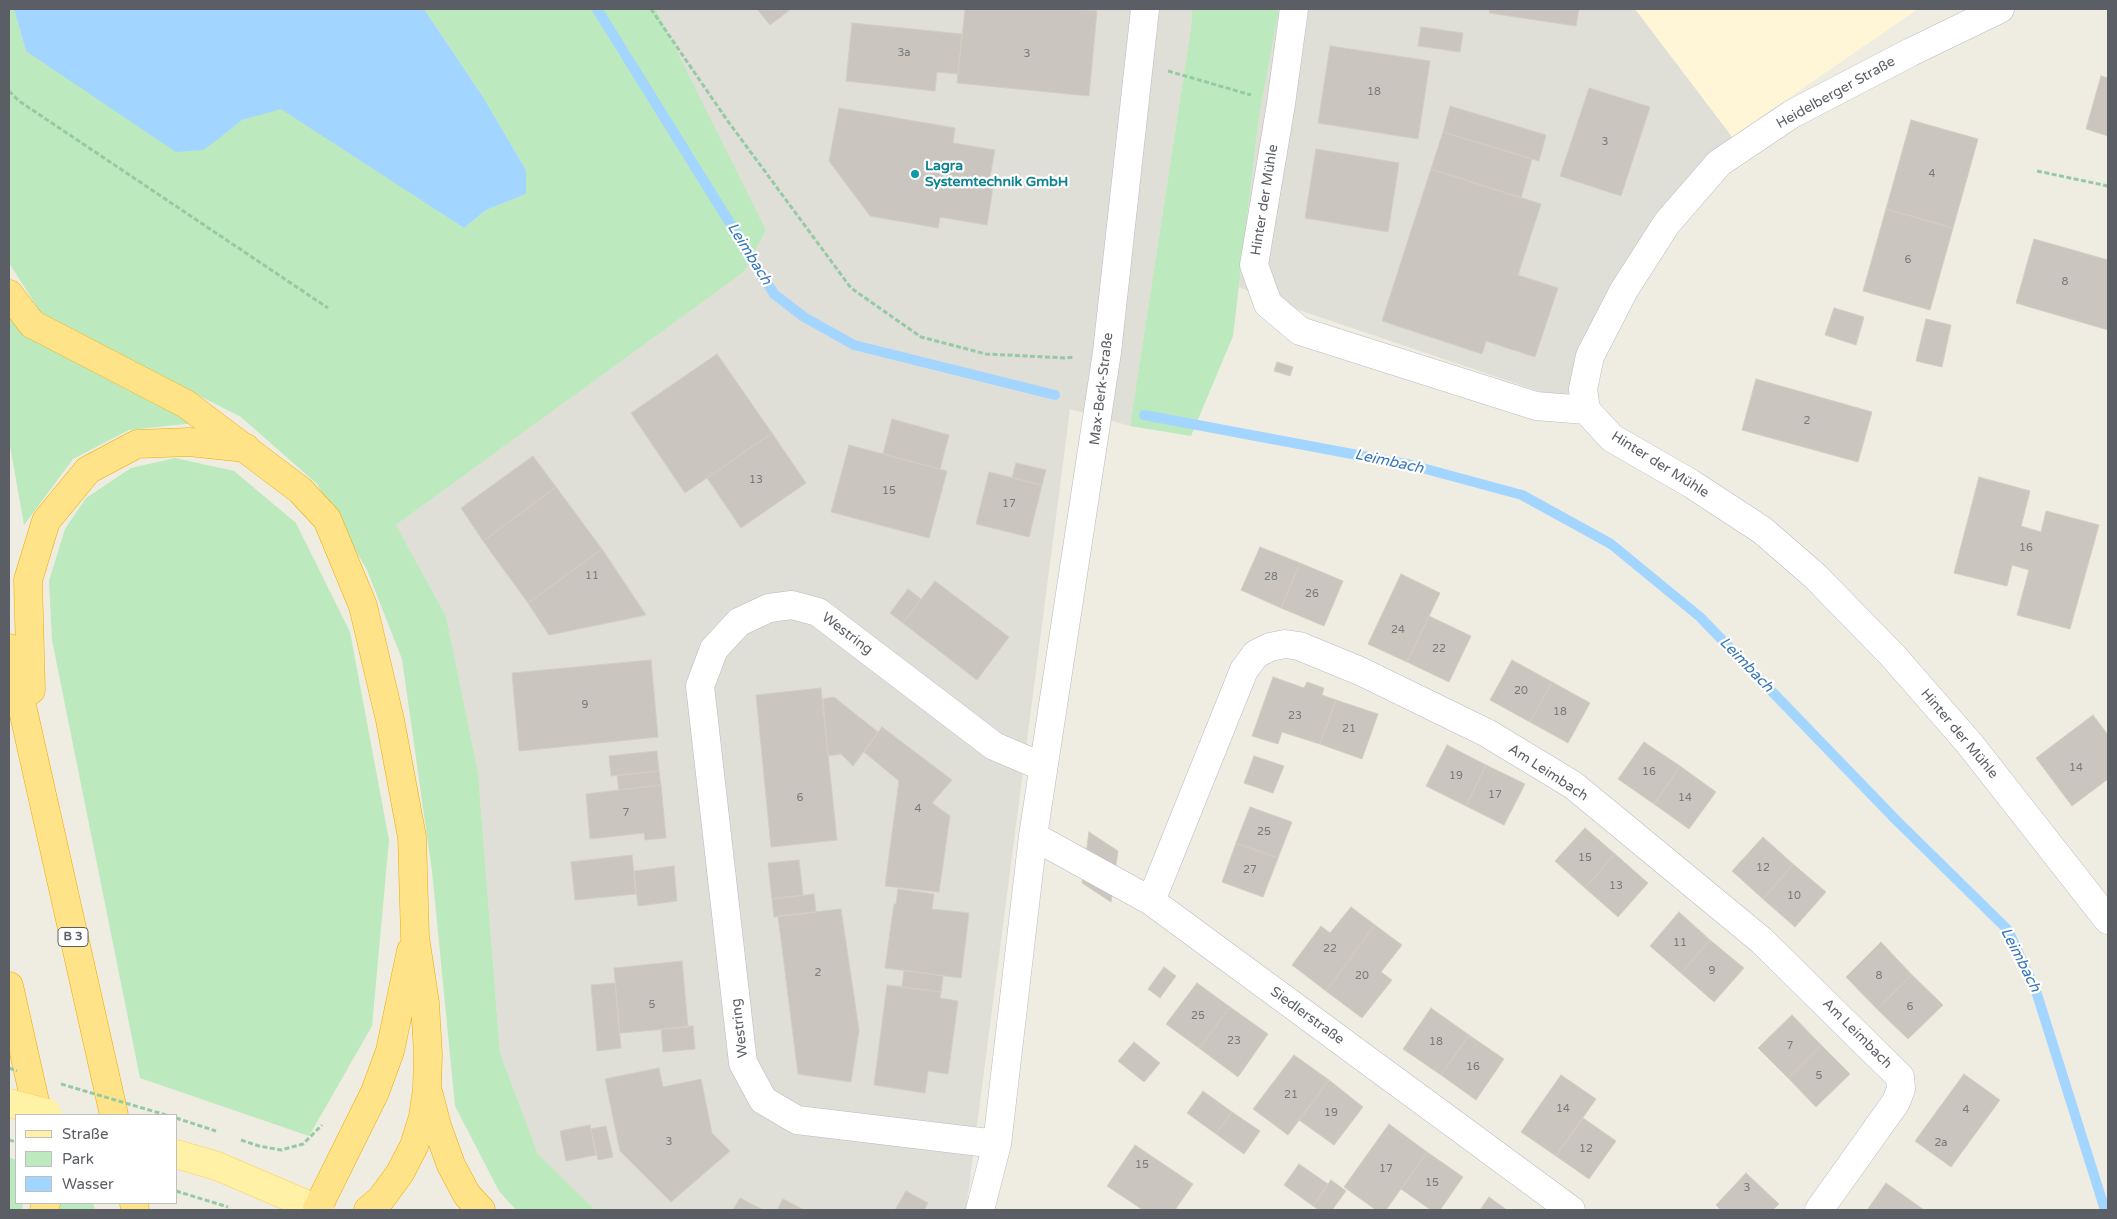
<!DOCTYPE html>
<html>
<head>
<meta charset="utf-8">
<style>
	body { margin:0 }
	#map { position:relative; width:2117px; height:1219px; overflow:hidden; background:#efece2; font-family:"Varela Round",sans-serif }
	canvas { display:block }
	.frame { position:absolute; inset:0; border:10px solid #5b5f65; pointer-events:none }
	.legend { position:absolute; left:15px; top:1114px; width:162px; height:90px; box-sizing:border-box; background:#fff; border:1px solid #bdbfc1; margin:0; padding:6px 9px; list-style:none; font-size:15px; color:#5b5f65 }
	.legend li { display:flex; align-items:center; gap:10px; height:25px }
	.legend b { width:25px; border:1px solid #bdbfc1 }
</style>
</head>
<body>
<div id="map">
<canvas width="2117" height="1219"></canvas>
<div class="frame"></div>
<ul class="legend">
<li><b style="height:6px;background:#fff2a7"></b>Straße</li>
<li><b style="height:14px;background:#bce9bd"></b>Park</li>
<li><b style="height:14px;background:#a2d5ff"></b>Wasser</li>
</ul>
</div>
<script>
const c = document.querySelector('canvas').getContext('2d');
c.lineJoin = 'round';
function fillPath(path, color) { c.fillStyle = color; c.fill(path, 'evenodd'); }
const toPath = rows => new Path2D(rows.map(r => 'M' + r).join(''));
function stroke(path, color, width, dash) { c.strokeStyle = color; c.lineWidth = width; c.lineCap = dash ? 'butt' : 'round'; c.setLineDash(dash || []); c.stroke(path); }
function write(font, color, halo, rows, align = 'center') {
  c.font = font + ' "Varela Round",sans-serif'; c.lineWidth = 4.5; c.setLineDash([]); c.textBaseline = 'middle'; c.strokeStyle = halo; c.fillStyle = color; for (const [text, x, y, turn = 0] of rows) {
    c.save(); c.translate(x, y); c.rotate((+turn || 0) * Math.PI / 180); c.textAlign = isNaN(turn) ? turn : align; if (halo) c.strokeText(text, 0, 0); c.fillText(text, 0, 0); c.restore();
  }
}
fillPath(toPath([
	[1635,9,1918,9,1732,137]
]), '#fff6d7');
fillPath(toPath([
	[656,9,1192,9,1191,28,1130,426,1070,409,966,1210,595,1210,538,1154,500,1053,478,772,446,616,396,525,744,272,766,230],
	[1279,9,1635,9,1732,137,1689,191,1571,402,1293,308,1239,287,1259,116]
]), '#dfded7');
fillPath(toPath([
	[9,9,14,9,26,51,221,137,242,120,281,108,464,228,486,210,526,194,526,170,483,97,424,9,656,9,766,230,744,272,396,525,446,616,478,772,500,1053,538,1154,595,1210,516,1210,499,1191,455,1106,432,871,402,659,367,570,317,484,241,417,43,316,9,263],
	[1192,9,1279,9,1259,116,1233,336,1191,436,1130,426,1191,28],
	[9,315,31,336,122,387,195,423,129,430,73,459,24,525,9,440],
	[175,458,234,471,296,523,350,632,389,840,372,1026,309,1136,140,1078,52,640,49,581,65,529,86,498,131,468],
	[9,1157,16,1160,16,1203,23,1203,22,1210,9,1210],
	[59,1203,93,1203,95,1210,58,1210]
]), '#bce9bd');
fillPath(toPath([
	[14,9,424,9,483,97,526,170,526,194,486,210,464,228,281,109,242,120,221,137,203,150,176,152,26,51]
]), '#a2d5ff');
stroke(toPath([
	[597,9,774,294,804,317,854,345,1055,395],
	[1144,415,1411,465,1522,495,1611,544,1700,617,1896,820,2008,930,2036,991,2105,1210]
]), '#a2d5ff', 10);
const building = toPath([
	[757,9,791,9,770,25,757,9],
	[965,9,1071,9,1097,11,1089,96,957,83,965,9],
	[1490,9,1579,9,1576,26,1489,13,1490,9],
	[852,23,962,34,958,74,937,72,935,91,846,81,852,23],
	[1421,27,1463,33,1460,52,1418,46,1421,27],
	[1330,46,1430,61,1418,139,1318,123,1330,46],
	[2101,76,2108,78,2108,136,2086,129,2101,76],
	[1589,88,1650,107,1621,196,1560,176,1589,88],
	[1450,106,1546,135,1539,161,1443,132,1450,106],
	[839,108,955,128,953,143,995,150,988,187,993,187,987,225,940,217,938,228,870,216,829,161,839,108],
	[1911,120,1978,139,1953,228,1886,209,1911,120],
	[1443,132,1532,159,1521,198,1431,169,1443,132],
	[1316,149,1399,163,1388,232,1305,218,1316,149],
	[1431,169,1541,204,1518,275,1558,288,1535,357,1486,341,1482,354,1382,321,1431,169],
	[1886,209,1953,228,1930,310,1863,291,1886,209],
	[2034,239,2108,260,2108,330,2016,303,2034,239],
	[1834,308,1864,317,1856,345,1825,335,1834,308],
	[1926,319,1951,325,1942,367,1916,361,1926,319],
	[717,354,772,433,685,493,631,413,717,354],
	[1277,362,1293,367,1290,376,1274,371,1277,362],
	[1756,379,1872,412,1858,462,1742,430,1756,379],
	[892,419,949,435,940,469,883,454,892,419],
	[772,433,806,483,741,528,707,478,772,433],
	[849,445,947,471,929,538,831,512,849,445],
	[533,456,556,487,483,541,461,508,533,456],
	[1016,463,1046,470,1042,485,1012,478,1016,463],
	[989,472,1042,485,1029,537,976,524,989,472],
	[1979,477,2030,491,2021,526,2041,532,2046,511,2099,525,2070,629,2017,615,2029,570,2012,565,2007,586,1954,573,1979,477],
	[556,487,602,549,528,603,483,541,556,487],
	[1260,547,1300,563,1281,608,1241,590,1260,547],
	[602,549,646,615,549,635,528,603,602,549],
	[1300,563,1343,581,1324,626,1281,608,1300,563],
	[1401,574,1440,593,1407,662,1368,644,1401,574],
	[935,581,1009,637,977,680,903,623,935,581],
	[908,589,921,599,903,623,890,613,908,589],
	[1429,616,1471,636,1449,682,1407,662,1429,616],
	[651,660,658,737,519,751,512,673,651,660],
	[1512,660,1552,682,1530,722,1490,700,1512,660],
	[1273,677,1304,688,1307,682,1324,688,1322,695,1336,700,1320,744,1282,732,1278,744,1252,736,1273,677],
	[1552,682,1590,703,1568,743,1530,722,1552,682],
	[821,688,837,840,771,847,756,695,821,688],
	[834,697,878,732,853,766,841,754,828,756,823,699,834,697],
	[1336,700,1378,714,1362,759,1320,744,1336,700],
	[2093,715,2108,735,2108,779,2072,806,2036,758,2093,715],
	[882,727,952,780,932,803,950,816,939,892,885,886,899,781,864,752,882,727],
	[1644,742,1680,766,1654,804,1618,779,1644,742],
	[1447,745,1486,765,1466,806,1426,786,1447,745],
	[657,751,659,771,611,776,609,756,657,751],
	[1254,756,1284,766,1273,793,1244,783,1254,756],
	[1486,765,1525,784,1504,825,1466,806,1486,765],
	[1680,766,1716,792,1689,829,1654,804,1680,766],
	[659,771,661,785,619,790,617,775,659,771],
	[661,785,666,838,645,840,644,833,590,839,586,794,661,785],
	[1250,807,1292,822,1278,858,1236,843,1250,807],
	[1585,828,1615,854,1585,888,1555,861,1585,828],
	[1089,832,1118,851,1111,902,1082,883,1089,832],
	[1763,837,1793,864,1763,899,1732,871,1763,837],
	[1236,843,1278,858,1263,897,1222,882,1236,843],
	[1615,854,1648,883,1618,917,1585,888,1615,854],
	[632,855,636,894,575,900,571,862,632,855],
	[799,860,803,895,772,899,768,863,799,860],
	[1793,864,1826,892,1795,927,1763,899,1793,864],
	[674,866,677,901,638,906,634,871,674,866],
	[898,889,934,894,932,909,969,913,961,978,885,968,894,904,896,904,898,889],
	[814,894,816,912,774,917,772,899,814,894],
	[1351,907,1375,925,1326,991,1292,965,1321,926,1330,933,1351,907],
	[841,909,859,1030,851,1082,798,1074,778,916,841,909],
	[1679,912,1710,940,1681,973,1650,946,1679,912],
	[1375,925,1402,945,1381,972,1392,980,1362,1018,1326,991,1375,925],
	[1710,940,1744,968,1714,1002,1681,973,1710,940],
	[1881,942,1912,975,1877,1009,1846,977,1881,942],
	[682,961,688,1027,620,1033,614,968,682,961],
	[1164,967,1176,976,1160,998,1148,989,1164,967],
	[904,970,943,976,941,992,902,987,904,970],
	[1912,975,1943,1005,1908,1039,1877,1009,1912,975],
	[615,983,621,1048,597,1051,591,985,615,983],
	[1197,983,1230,1007,1199,1048,1166,1024,1197,983],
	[887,985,941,992,940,998,958,1001,948,1074,928,1071,925,1093,874,1085,887,985],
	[1230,1007,1268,1034,1238,1077,1199,1048,1230,1007],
	[1431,1008,1469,1035,1441,1075,1403,1049,1431,1008],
	[1792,1015,1821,1045,1788,1078,1758,1048,1792,1015],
	[693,1026,695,1049,663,1052,661,1029,693,1026],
	[1469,1035,1504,1059,1476,1100,1441,1075,1469,1035],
	[1134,1042,1160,1063,1144,1082,1118,1061,1134,1042],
	[1821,1045,1850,1074,1816,1107,1788,1078,1821,1045],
	[1294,1055,1329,1080,1288,1135,1253,1109,1294,1055],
	[659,1068,663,1087,701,1079,712,1133,730,1151,671,1202,620,1151,605,1079,659,1068],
	[1964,1074,2000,1100,1951,1167,1915,1141,1964,1074],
	[1561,1075,1596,1099,1556,1156,1521,1132,1561,1075],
	[1329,1080,1363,1107,1334,1145,1299,1120,1329,1080],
	[1203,1091,1232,1112,1216,1134,1187,1113,1203,1091],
	[1232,1112,1260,1131,1244,1154,1216,1134,1232,1112],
	[1583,1118,1616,1141,1589,1179,1556,1156,1583,1118],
	[1389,1124,1427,1152,1386,1210,1376,1210,1344,1187,1389,1124],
	[590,1125,596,1155,566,1161,560,1131,590,1125],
	[606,1126,613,1157,598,1160,591,1129,606,1126],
	[1135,1145,1193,1184,1175,1210,1143,1210,1107,1186,1135,1145],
	[1427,1152,1463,1177,1440,1210,1431,1210,1401,1189,1427,1152],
	[1299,1164,1328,1184,1313,1206,1284,1185,1299,1164],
	[1746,1173,1779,1204,1773,1210,1721,1210,1716,1205,1746,1173],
	[1331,1180,1346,1191,1332,1210,1319,1210,1313,1206,1331,1180],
	[1886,1183,1924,1210,1867,1210,1886,1183],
	[906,1191,928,1203,924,1210,895,1210,906,1191],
	[1489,1197,1507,1210,1480,1210,1489,1197],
	[740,1198,763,1210,733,1210,740,1198],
	[783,1199,804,1210,777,1210,783,1199]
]);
fillPath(building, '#cac6bf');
stroke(building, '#d4cec0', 1);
const minor = toPath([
	[1294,9,1281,104,1254,265,1268,304,1300,331,1536,406,1586,410,1612,438,1690,483,1762,530,1815,576,1893,656,1969,743,2108,920],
	[1586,410,1583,389,1590,356,1624,290,1667,223,1719,163,1792,114,1911,52,2000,9],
	[1033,836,1151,901,1571,1210],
	[1151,901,1244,670,1256,654,1270,647,1285,644,1299,646,1360,671,1487,733,1573,785,1761,940,1900,1077,1901,1089,1896,1102,1819,1210],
	[997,1144,797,1120,763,1100,743,1063,700,686,714,649,739,622,769,608,792,605,818,612,994,746,1043,767],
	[980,1210,997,1144,1033,836,1107,352,1145,9]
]);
const major = toPath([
	[176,1154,217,1166,320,1210]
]);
const highway = toPath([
	[9,294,32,324,186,404,300,490,327,519,363,606,390,720,412,837,415,937,425,1003,428,1054,427,1089,423,1117,414,1146,400,1173,381,1199,368,1210],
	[9,648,114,1115],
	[31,690,28,580,46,521,88,470,137,444,189,442,246,448],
	[9,986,38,1115],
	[429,1095,437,1126,451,1165,467,1195,481,1210],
	[134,1203,135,1210],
	[317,1209,375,1092,390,1051,411,951],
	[44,1210,46,1203]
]);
stroke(minor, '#b8bbc0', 29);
stroke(major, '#ffcf4c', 29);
stroke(highway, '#f1a900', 29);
stroke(toPath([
	[651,9,727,120,851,288,921,337,986,354,1065,358,1074,357],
	[1168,71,1251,95],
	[9,91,19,101,328,308],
	[2037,171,2108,186],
	[176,1118,216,1131],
	[9,1140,16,1142],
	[241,1140,259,1146,281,1150,303,1144,322,1125],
	[176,1191,228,1207]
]), '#95caa5', 3, [5, 2.5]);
stroke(minor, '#fff', 28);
stroke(major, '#fff2a7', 28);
stroke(highway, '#ffe389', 28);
const majorBridge = toPath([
	[9,1103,47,1113]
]);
stroke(majorBridge, '#ffcf4c', 29, []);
stroke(toPath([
	[9,1068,17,1071],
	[61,1084,166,1115]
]), '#95caa5', 3, [5, 2.5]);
stroke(majorBridge, '#fff2a7', 28);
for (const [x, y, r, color] of [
	[915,174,5,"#0f9aa8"]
]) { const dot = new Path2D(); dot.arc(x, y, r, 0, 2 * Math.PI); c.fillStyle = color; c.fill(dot); stroke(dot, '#fff', 2); }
write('11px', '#77797c', null, [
	["3a",904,53],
	["3",1027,54],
	["18",1374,92],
	["3",1605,142],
	["4",1932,174],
	["6",1908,260],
	["8",2065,282],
	["2",1807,421],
	["13",756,480],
	["15",889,491],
	["17",1009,504],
	["16",2026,548],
	["11",592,576],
	["28",1271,577],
	["26",1312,594],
	["24",1398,630],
	["22",1439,649],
	["20",1521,691],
	["9",585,705],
	["18",1560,712],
	["23",1295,716],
	["21",1349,729],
	["14",2076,768],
	["16",1649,772],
	["19",1456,776],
	["17",1495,795],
	["6",800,798],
	["14",1685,798],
	["4",918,809],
	["7",626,813],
	["25",1264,832],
	["15",1585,858],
	["12",1763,868],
	["27",1250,870],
	["13",1616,886],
	["10",1794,896],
	["11",1680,943],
	["22",1330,949],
	["9",1712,971],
	["2",818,973],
	["20",1362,976],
	["8",1879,976],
	["5",652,1005],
	["6",1910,1007],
	["25",1198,1016],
	["23",1234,1041],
	["18",1436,1042],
	["7",1790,1046],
	["16",1473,1067],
	["5",1819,1076],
	["21",1291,1095],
	["14",1563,1109],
	["4",1966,1110],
	["19",1331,1113],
	["3",669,1142],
	["2a",1941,1143],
	["12",1586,1149],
	["15",1142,1165],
	["17",1386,1169],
	["15",1432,1183],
	["3",1747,1188]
]);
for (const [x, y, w] of [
	[73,937,30]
]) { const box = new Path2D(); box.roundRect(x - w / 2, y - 9.5, w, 19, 4); c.fillStyle = '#fff'; c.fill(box); stroke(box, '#5b5f65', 1); }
write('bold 12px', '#5b5f65', null, [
	["B 3",73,937]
]);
write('14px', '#5b5f65', '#fff', [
	["Heidelberger Straße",1836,93,-29],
	["Hinter der Mühle",1265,200,-81],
	["Max-Berk-Straße",1102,389,-83],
	["Hinter der Mühle",1660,465,32],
	["Westring",847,634,37],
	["Hinter der Mühle",1959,734,50],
	["Am Leimbach",1548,773,33],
	["Siedlerstraße",1307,1016,36],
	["Westring",740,1028,-97],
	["Am Leimbach",1857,1034,45]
]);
write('bold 14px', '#0d838f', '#fff', [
	["Lagra",925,166],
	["Systemtechnik GmbH",925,182]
], 'left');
write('italic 15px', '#3575bb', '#fff', [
	["Leimbach",749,254,58],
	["Leimbach",1389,462,12],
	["Leimbach",1746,665,46],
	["Leimbach",2020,960,63]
]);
</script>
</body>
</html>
